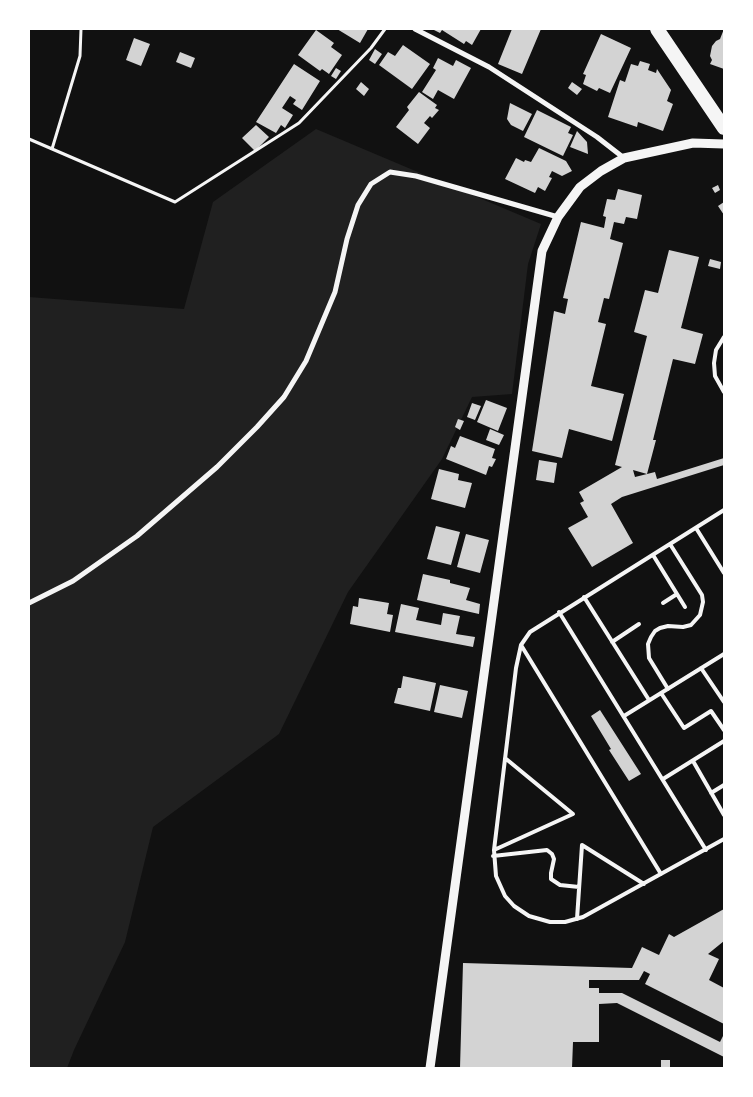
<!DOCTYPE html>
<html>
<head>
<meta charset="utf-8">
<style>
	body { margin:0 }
	#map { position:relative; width:753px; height:1097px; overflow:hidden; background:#111; font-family:"DM Sans",sans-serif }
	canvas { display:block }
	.frame { position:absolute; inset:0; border:30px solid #fff; pointer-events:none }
</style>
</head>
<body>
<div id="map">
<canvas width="753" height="1097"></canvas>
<div class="frame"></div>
</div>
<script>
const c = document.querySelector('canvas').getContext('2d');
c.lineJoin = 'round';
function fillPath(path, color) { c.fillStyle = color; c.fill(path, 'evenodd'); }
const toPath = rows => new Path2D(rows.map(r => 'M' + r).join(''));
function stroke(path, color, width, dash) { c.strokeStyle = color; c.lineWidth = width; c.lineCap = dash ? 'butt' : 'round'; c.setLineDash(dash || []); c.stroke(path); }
fillPath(toPath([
	[316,129,541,224,528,264,512,394,472,397,442,459,348,592,279,734,153,827,125,942,74,1050,67,1068,29,1068,29,297,184,309,213,202]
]), '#202020');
fillPath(toPath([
	[337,29,368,29,360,43],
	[432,29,481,29,472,45,466,41,464,44,442,30,440,33],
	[512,29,541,29,522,74,498,64],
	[724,29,724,69,710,64,712,60,710,56,712,46,716,41,720,39],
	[316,30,334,43,331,47,342,55,329,74,322,69,320,71,298,55],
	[601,34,631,48,610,93,599,88,597,91,583,84,586,75,583,74],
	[134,38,150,44,141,66,126,60],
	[403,45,430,64,412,89,379,65,388,52,395,56],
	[375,49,382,54,375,64,369,60],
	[180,52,195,58,191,68,176,62],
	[438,58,453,66,456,60,471,68,454,99,438,90,433,99,422,92,436,70,433,68],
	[640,61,650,64,648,70,656,73,657,69,671,90,667,101,673,104,663,131,638,122,637,127,608,117,620,80,625,82,631,64,638,66],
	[294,64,320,81,302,110,293,104,296,100,290,96,282,108,293,115,285,128,281,125,276,133,256,122],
	[336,68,341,71,336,79,331,76],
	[361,82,369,89,364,96,356,89],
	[572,82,582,89,577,95,568,88],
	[419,92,437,105,435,108,439,110,432,118,430,116,424,123,430,128,418,144,396,127,409,110,407,107],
	[510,103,532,114,523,131,511,125,507,119],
	[537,110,571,127,568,133,573,135,563,156,524,137],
	[256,125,269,137,255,151,242,138],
	[577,131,587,142,588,154,570,147],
	[539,148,566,161,572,171,562,176,552,171,549,177,552,178,545,191,538,187,535,193,505,179,516,158,524,162,525,160,531,162],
	[718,185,720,190,715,193,712,188],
	[618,189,642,195,637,219,626,217,624,224,614,222,610,239,623,243,609,299,604,298,598,322,606,324,591,386,624,394,612,441,569,429,562,458,532,451,554,311,565,314,568,299,563,298,581,222,604,228,606,217,603,216,607,199,615,200],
	[724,202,724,215,718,206],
	[669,250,699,257,681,328,703,334,695,364,673,359,653,440,656,440,647,474,633,470,635,477,655,472,657,479,724,458,724,465,622,497,611,504,633,543,592,567,568,528,588,517,580,503,584,501,579,492,622,467,615,465,647,336,634,332,645,290,658,293],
	[710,259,721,262,720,269,708,266],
	[486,400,507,408,498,431,477,422],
	[472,403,481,406,475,420,467,417],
	[458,419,464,421,460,430,455,427],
	[490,429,504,435,499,445,486,440],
	[460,436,495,449,492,458,496,459,492,467,489,466,486,475,446,459,451,446,455,448],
	[539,460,557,463,554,483,536,480],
	[439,469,459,474,458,480,472,483,465,508,431,499],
	[436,526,460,532,451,565,427,559],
	[466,534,489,540,480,573,457,567],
	[423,574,450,580,450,583,470,588,466,600,480,604,479,614,417,600],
	[359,598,389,603,387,614,393,615,390,632,350,624,353,606,358,607],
	[401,604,419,608,416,620,441,625,443,613,460,616,456,634,475,637,473,647,395,632],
	[403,676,436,683,430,711,394,703,398,688,401,688],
	[440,685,468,691,462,718,434,712],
	[600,710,641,774,629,781,609,750,611,749,591,716],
	[724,909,724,941,708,954,719,959,709,980,724,988,724,1024,645,984,650,974,644,971,639,980,589,980,589,988,599,988,599,993,622,993,720,1042,724,1034,724,1057,617,1003,599,1004,599,1042,573,1042,572,1068,460,1068,463,963,632,968,642,947,659,955,669,934,674,937],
	[661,1060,670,1060,670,1068,661,1068]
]), '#d3d3d3');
stroke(toPath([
	[29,139,175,202,299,123,371,48,385,29],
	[52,149,80,56,81,29]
]), '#f5f5f5', 3);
stroke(toPath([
	[724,337,716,350,714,363,715,376,724,392],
	[724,510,530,632,521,645,516,668,494,850,496,876,505,896,514,906,529,916,550,922,565,922,583,917,724,839],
	[696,528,724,573],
	[653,555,685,607],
	[584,597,649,700],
	[663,603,677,594],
	[559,612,706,850],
	[612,642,639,624],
	[521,645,661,874],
	[701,668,724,702],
	[668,689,649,658,648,644,651,637,655,631,660,628,668,626,683,627,691,625,700,615,703,602,702,595,670,544],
	[661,693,684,728,711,711,724,730],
	[624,716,724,654],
	[693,761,724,815],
	[663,779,724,741],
	[711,793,724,785],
	[494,850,573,814,505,758],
	[493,856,547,850,552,854,554,859,551,873,551,879,560,885,579,887],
	[577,919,582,845,644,884]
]), '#f5f5f5', 4);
stroke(toPath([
	[415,29,489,67,597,137,624,158],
	[29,603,73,581,137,536,217,467,257,427,284,397,306,361,335,292,347,239,358,205,371,184,390,172,416,176,558,217]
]), '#f5f5f5', 5);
stroke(toPath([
	[430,1068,542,251,558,217,580,187,601,171,624,158,693,143,724,144]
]), '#f5f5f5', 9);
stroke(toPath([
	[657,29,724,128]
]), '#f5f5f5', 14);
</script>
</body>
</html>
